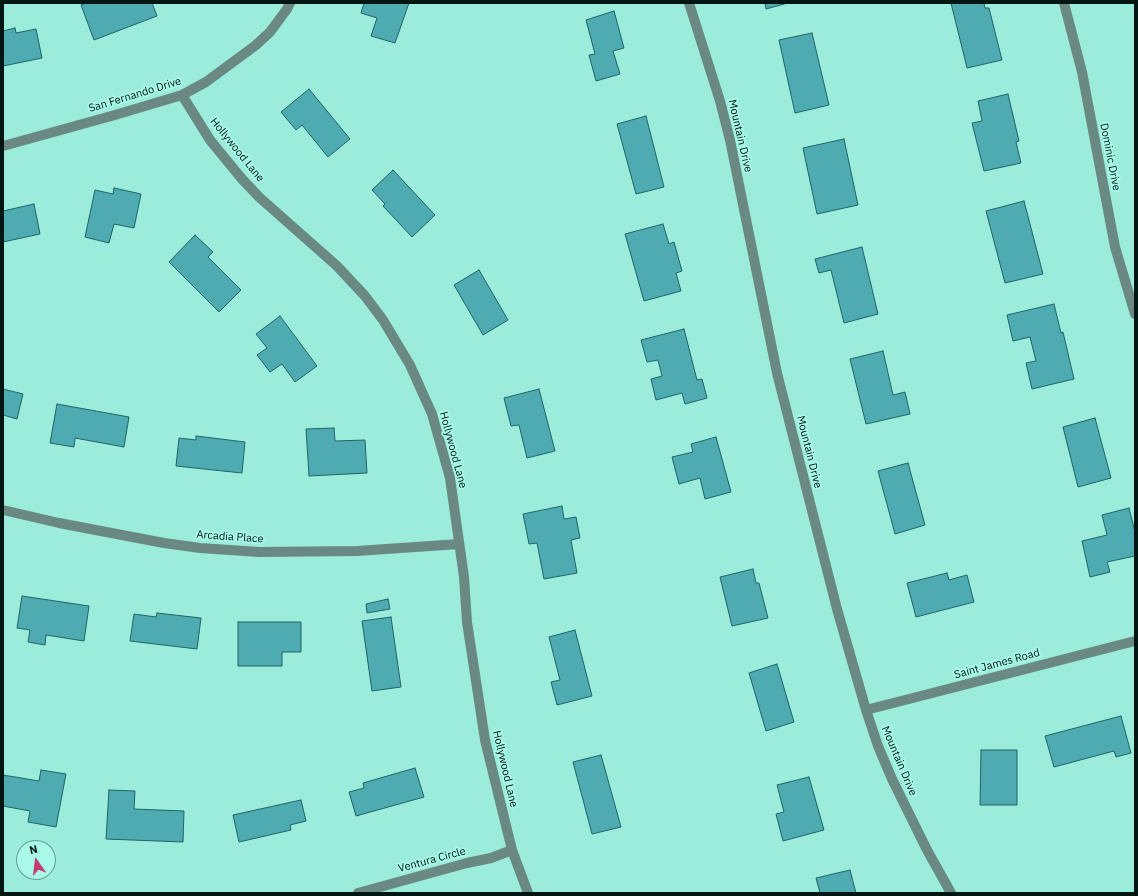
<!DOCTYPE html>
<html>
<head>
<meta charset="utf-8">
<style>
	body { margin:0 }
	#map { position:relative; width:1138px; height:896px; overflow:hidden; background:#9cecdc; font-family:"IBM Plex Sans",sans-serif }
	canvas { display:block }
	.frame { position:absolute; inset:0; border:4px solid #001612; pointer-events:none }
	.north { position:absolute; left:16px; top:840px; width:40px; height:40px; box-sizing:border-box; background:#a9f9e9; border:1px solid #659e93; border-radius:50%; rotate:346deg; font-size:11px; font-weight:700; line-height:16px; text-align:center; color:#001612 }
	.north::after { content:''; display:block; margin:auto; width:14px; height:18px; background:#c53a71; clip-path:polygon(50% 0,100% 100%,50% 72%,0 100%) }
</style>
</head>
<body>
<div id="map">
<canvas width="1138" height="896"></canvas>
<div class="frame"></div>
<div class="north">N</div>
</div>
<script>
const c = document.querySelector('canvas').getContext('2d');
c.lineJoin = 'round';
function fillPath(path, color) { c.fillStyle = color; c.fill(path, 'evenodd'); }
const toPath = rows => new Path2D(rows.map(r => 'M' + r).join(''));
function stroke(path, color, width, dash) { c.strokeStyle = color; c.lineWidth = width; c.lineCap = dash ? 'butt' : 'round'; c.setLineDash(dash || []); c.stroke(path); }
function write(font, color, halo, rows, align = 'center') {
  c.font = font + ' "IBM Plex Sans",sans-serif'; c.lineWidth = 3.5; c.setLineDash([]); c.textBaseline = 'middle'; c.strokeStyle = halo; c.fillStyle = color; for (const [text, x, y, turn = 0] of rows) {
    c.save(); c.translate(x, y); c.rotate((+turn || 0) * Math.PI / 180); c.textAlign = isNaN(turn) ? turn : align; if (halo) c.strokeText(text, 0, 0); c.fillText(text, 0, 0); c.restore();
  }
}
const building = toPath([
	[86,3,152,3,157,16,94,40,81,5,86,3],
	[364,3,409,3,395,43,371,36,377,18,361,13,364,3],
	[765,3,788,3,766,9,765,3],
	[951,3,984,3,985,8,989,8,1002,60,967,68,951,3],
	[614,11,624,48,613,51,620,74,596,81,589,55,595,54,586,20,614,11],
	[15,28,16,33,36,29,42,58,3,66,3,31,15,28],
	[812,33,829,105,795,113,779,40,812,33],
	[309,89,350,139,328,157,302,125,296,130,281,112,309,89],
	[1008,94,1019,141,1016,142,1021,163,984,171,972,123,982,121,978,101,1008,94],
	[646,116,664,187,636,194,617,124,646,116],
	[844,139,858,205,817,214,803,148,844,139],
	[393,170,435,215,412,237,383,206,385,204,372,190,393,170],
	[114,188,141,194,134,228,114,224,109,243,85,237,95,190,113,194,114,188],
	[1024,201,1043,274,1005,283,986,211,1024,201],
	[34,204,40,234,3,242,3,211,34,204],
	[663,224,669,244,674,242,682,271,676,273,681,291,644,301,625,234,663,224],
	[195,235,213,252,208,257,241,290,219,312,169,262,195,235],
	[862,247,878,314,844,323,831,270,819,273,815,259,862,247],
	[479,270,508,320,483,335,454,285,479,270],
	[1054,304,1061,333,1063,332,1074,379,1032,389,1026,363,1036,361,1030,337,1013,341,1007,315,1054,304],
	[280,316,317,366,295,382,282,364,270,372,257,355,267,348,256,334,280,316],
	[684,329,697,380,702,379,707,398,685,404,682,393,656,400,651,379,662,376,658,360,647,362,641,340,684,329],
	[883,351,893,395,905,392,910,414,866,424,850,359,883,351],
	[3,389,23,394,17,419,3,415,3,389],
	[539,389,555,451,527,458,519,425,511,426,504,398,539,389],
	[57,404,129,417,124,447,75,438,74,447,50,443,57,404],
	[1095,418,1111,478,1078,487,1063,427,1095,418],
	[334,428,335,441,365,440,367,473,309,476,306,429,334,428],
	[196,436,245,442,242,473,176,466,179,438,196,440,196,436],
	[716,437,731,492,705,499,700,478,679,484,672,457,693,452,691,444,716,437],
	[908,463,925,525,895,534,878,471,908,463],
	[562,506,564,519,576,517,580,538,571,540,577,573,544,579,537,543,529,544,523,514,562,506],
	[1129,508,1135,532,1135,556,1107,562,1110,572,1090,577,1082,541,1107,535,1102,515,1129,508],
	[753,569,756,583,759,583,768,618,732,626,720,577,753,569],
	[947,573,949,580,967,575,974,602,916,617,907,583,947,573],
	[22,596,89,606,84,641,46,635,45,645,28,642,30,630,17,628,22,596],
	[388,599,390,609,367,613,366,604,388,599],
	[157,613,201,618,197,649,130,641,134,614,156,617,157,613],
	[391,617,401,687,372,691,362,621,391,617],
	[238,622,301,622,301,652,282,652,282,666,238,666,238,622],
	[575,630,592,696,557,705,551,682,560,680,549,637,575,630],
	[777,664,794,722,766,731,749,673,777,664],
	[1121,716,1131,753,1116,757,1114,751,1054,767,1045,736,1121,716],
	[981,750,1017,750,1017,805,980,805,981,750],
	[601,755,621,827,592,834,573,762,601,755],
	[415,768,424,797,356,816,349,792,364,788,363,783,415,768],
	[41,770,66,774,56,827,28,822,30,811,3,806,3,775,39,781,41,770],
	[809,777,824,830,783,841,776,814,784,812,777,785,809,777],
	[109,790,135,791,134,809,184,811,183,842,106,839,109,790],
	[301,800,306,821,290,825,291,830,239,842,233,815,301,800],
	[850,870,856,893,820,893,816,878,850,870]
]);
fillPath(building, '#4dabb1');
stroke(building, '#216366', 1);
stroke(toPath([
	[689,3,720,101,730,140,777,373,837,609,866,710,878,746,892,779,927,850,951,893],
	[1064,3,1082,72,1115,247,1135,314],
	[182,95,210,140,242,179,259,197,337,266,365,296,383,320,410,365,432,414,450,478,464,577,467,622,485,740,512,850,528,893],
	[3,146,115,115,182,95,206,82,256,45,270,32,287,9,290,3],
	[3,510,59,523,164,543,200,548,259,552,357,551,459,544],
	[866,710,1135,641],
	[358,893,467,863,491,858,512,850]
]), '#6a8982', 10);
write('11px', '#001612', '#a9f9e9', [
	["San Fernando Drive",135,95,-17],
	["Mountain Drive",740,136,77],
	["Hollywood Lane",237,150,51],
	["Dominic Drive",1110,157,79],
	["Hollywood Lane",453,450,75],
	["Mountain Drive",809,452,76],
	["Arcadia Place",230,537,4],
	["Saint James Road",997,664,-15],
	["Mountain Drive",899,761,67],
	["Hollywood Lane",505,769,77],
	["Ventura Circle",432,860,-15]
]);
</script>
</body>
</html>
